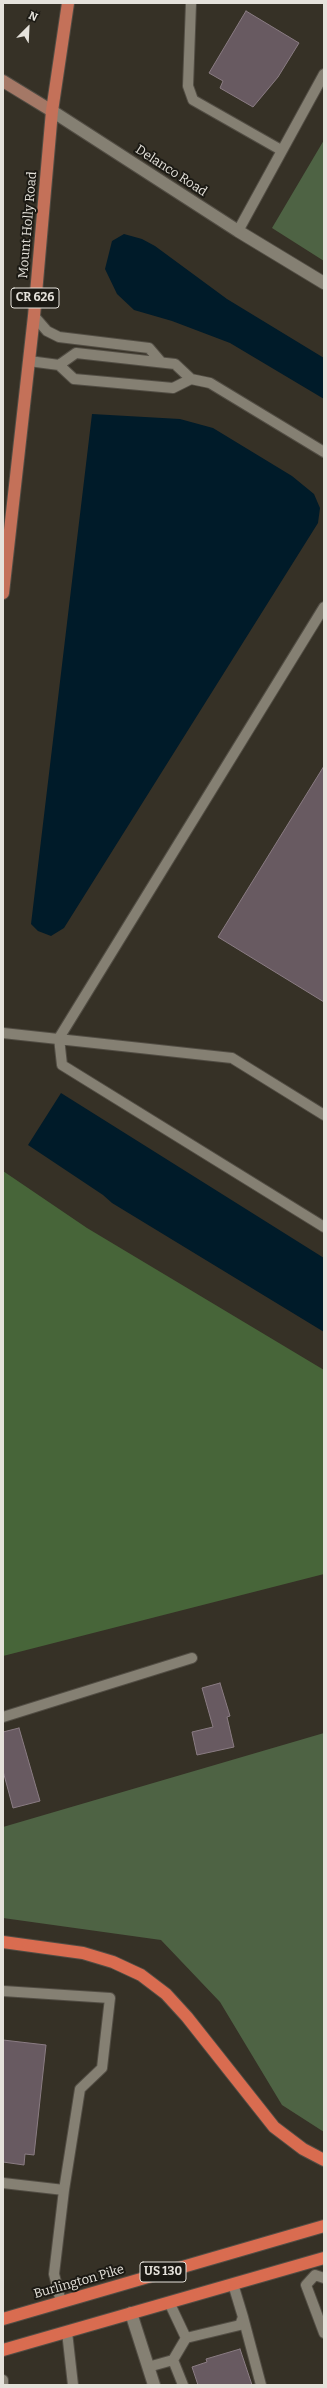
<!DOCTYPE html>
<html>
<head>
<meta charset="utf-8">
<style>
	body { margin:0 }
	#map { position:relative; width:327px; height:2388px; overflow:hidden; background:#363126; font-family:Bitter,serif }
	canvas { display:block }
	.frame { position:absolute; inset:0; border:4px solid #e5e2db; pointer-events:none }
	.north { position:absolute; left:8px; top:8px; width:40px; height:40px; -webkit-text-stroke:3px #1c1a14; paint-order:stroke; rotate:24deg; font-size:11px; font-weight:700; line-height:16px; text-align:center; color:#e5e2db }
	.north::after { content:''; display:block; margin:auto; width:14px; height:18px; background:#e5e2db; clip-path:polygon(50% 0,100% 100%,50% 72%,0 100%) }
</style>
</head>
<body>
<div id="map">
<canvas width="327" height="2388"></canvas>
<div class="frame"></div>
<div class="north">N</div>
</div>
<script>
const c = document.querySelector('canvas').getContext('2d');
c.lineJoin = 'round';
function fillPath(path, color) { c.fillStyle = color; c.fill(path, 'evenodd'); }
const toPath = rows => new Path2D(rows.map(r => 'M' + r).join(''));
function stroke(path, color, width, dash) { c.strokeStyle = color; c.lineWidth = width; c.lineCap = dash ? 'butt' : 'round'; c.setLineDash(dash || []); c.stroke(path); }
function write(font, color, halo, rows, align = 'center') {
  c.font = font + ' Bitter,serif'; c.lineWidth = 4; c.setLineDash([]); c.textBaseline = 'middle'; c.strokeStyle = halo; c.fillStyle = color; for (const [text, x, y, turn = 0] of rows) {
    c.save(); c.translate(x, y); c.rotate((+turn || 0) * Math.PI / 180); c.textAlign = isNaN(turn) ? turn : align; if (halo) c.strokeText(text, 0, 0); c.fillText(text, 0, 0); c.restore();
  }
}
fillPath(toPath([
	[324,140,324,261,272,228],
	[324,1733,324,2132,282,2105,220,2002,161,1940,3,1918,3,1827]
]), '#4e6344');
fillPath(toPath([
	[3,1171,87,1228,324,1370,324,1574,3,1656]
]), '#476539');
fillPath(toPath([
	[124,234,142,239,155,246,227,299,324,358,324,399,230,343,172,321,134,310,117,294,105,269,112,241],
	[92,414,180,419,213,428,292,476,314,494,320,508,318,523,64,928,51,936,38,931,31,924],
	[61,1093,324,1258,324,1332,112,1203,103,1195,28,1145]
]), '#001b29');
const building = toPath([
	[246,11,299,43,278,77,253,107,220,88,223,81,209,73,246,11],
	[324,766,324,1002,218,937,324,766],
	[220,1683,230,1716,227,1717,234,1747,197,1755,192,1732,213,1727,202,1688,220,1683],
	[19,1728,40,1801,13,1808,3,1771,3,1732,19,1728],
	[3,2040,46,2045,34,2155,25,2154,24,2165,3,2162,3,2040],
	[240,2349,252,2385,198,2385,192,2367,207,2362,206,2359,240,2349]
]);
fillPath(building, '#685a61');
stroke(building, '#8a7c83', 1);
const service = toPath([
	[191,3,188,86,193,100,281,150],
	[238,231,324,74],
	[34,316,47,331,59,337,149,348,161,362],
	[29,361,59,365,74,379,173,388,191,379],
	[59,365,76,353,175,364,191,379,210,383,324,452],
	[324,607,59,1038,62,1065,324,1227],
	[3,1033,232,1058,324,1115],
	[3,1717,192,1658],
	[3,1991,110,1998,102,2068,80,2089,64,2190,54,2274,61,2302],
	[3,2183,64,2190],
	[324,2278,315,2275,306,2285,324,2333],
	[169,2302,186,2338,240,2325,243,2317,233,2284],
	[243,2317,261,2385],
	[67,2332,73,2385],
	[173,2360,183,2385],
	[148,2367,173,2360,186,2338],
	[3,2380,3,2385]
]);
const minor = toPath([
	[131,2313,154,2385]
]);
const tertiary = toPath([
	[52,111,238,231,324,283]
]);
const secondary = toPath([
	[3,81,52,111]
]);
const primary = toPath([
	[3,593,34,316,52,111,68,3]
]);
const trunk = toPath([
	[3,1942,83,1953,113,1962,141,1975,166,1994,187,2017,274,2127,303,2149,324,2160],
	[3,2319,324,2226],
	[3,2350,324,2258]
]);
stroke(service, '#524d44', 12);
stroke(minor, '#524d44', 14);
stroke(tertiary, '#524d44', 14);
stroke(secondary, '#524d44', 14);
stroke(primary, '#524d44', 14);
stroke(trunk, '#524d44', 14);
stroke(service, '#858073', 10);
stroke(minor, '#858073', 12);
stroke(tertiary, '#858073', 12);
stroke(secondary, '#a47866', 12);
stroke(primary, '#c47159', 12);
stroke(trunk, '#d96c50', 12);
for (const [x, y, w] of [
	[35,298,48],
	[163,2272,46]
]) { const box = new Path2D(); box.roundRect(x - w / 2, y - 10, w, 20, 3); c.fillStyle = '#1c1a14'; c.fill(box); stroke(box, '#e5e2db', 1); }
write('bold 12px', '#e5e2db', null, [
	["CR 626",35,298],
	["US 130",163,2272]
]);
write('13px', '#e5e2db', '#1c1a14', [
	["Delanco Road",171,171,33],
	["Mount Holly Road",28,225,-85],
	["Burlington Pike",79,2282,-16]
]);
</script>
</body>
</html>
